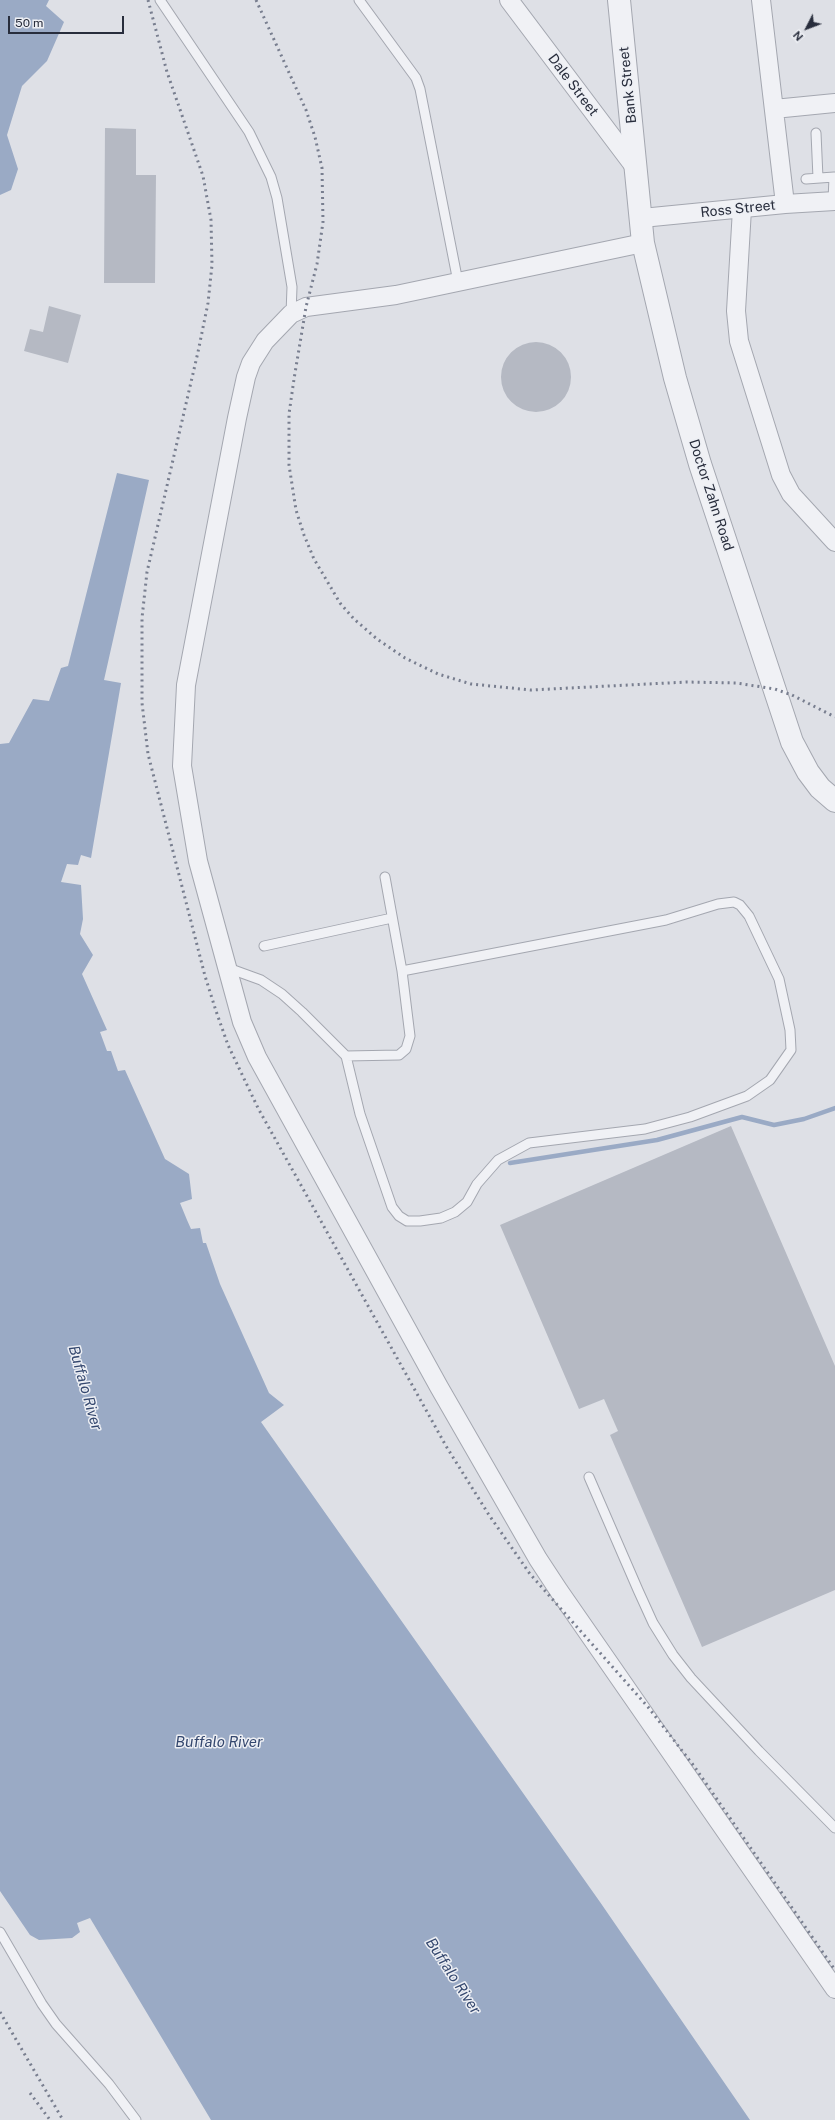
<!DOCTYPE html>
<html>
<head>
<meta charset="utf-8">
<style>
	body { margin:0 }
	#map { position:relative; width:835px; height:2120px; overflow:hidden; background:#dee0e6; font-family:"Public Sans",sans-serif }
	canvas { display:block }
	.north { position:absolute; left:787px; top:8px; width:40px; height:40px; -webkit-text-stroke:3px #edeff4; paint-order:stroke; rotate:228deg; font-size:11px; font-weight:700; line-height:16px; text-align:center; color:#282d3c }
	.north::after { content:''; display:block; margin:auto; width:14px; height:18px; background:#282d3c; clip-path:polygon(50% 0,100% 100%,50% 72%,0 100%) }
	.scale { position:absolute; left:8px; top:16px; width:116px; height:18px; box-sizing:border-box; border:2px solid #282d3c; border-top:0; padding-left:5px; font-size:12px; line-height:14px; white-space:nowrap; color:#282d3c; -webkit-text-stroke:3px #edeff4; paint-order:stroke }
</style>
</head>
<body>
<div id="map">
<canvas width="835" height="2120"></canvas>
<div class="north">N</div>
<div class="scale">50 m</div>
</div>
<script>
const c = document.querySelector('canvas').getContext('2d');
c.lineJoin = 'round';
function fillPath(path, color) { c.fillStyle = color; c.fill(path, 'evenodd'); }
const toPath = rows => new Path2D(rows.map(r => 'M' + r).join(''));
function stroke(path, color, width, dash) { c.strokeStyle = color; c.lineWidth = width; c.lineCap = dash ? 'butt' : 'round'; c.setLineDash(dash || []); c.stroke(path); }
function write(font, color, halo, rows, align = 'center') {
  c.font = font + ' "Public Sans",sans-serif'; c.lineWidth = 3; c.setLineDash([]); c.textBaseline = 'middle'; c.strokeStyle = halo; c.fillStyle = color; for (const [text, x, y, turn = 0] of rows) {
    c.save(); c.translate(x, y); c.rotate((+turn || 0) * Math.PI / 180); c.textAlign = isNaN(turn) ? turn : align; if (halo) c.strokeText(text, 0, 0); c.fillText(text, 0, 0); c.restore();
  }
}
fillPath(toPath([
	[0,0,49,0,46,6,64,22,47,61,22,86,7,135,18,169,11,190,0,195],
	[117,473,149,480,104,680,121,683,91,858,81,855,78,865,67,864,61,882,81,885,83,919,80,934,93,955,82,974,107,1030,100,1032,107,1051,111,1051,118,1071,125,1070,165,1159,189,1174,192,1199,180,1203,187,1220,191,1229,200,1228,203,1243,206,1243,220,1284,269,1393,284,1405,261,1422,600,1902,750,2120,211,2120,90,1918,77,1923,80,1932,72,1938,39,1940,30,1935,0,1891,0,744,9,743,33,699,49,701,61,668,68,666]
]), '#9aaac5');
stroke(toPath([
	[510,1163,657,1140,742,1117,774,1125,804,1119,835,1108]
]), '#9aaac5', 4.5);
fillPath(toPath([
	[105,128,136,129,136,175,156,175,155,283,104,283],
	[49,306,81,315,68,363,24,351,30,329,43,332],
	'501 377a35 35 0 1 1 70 0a35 35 0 1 1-70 0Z',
	[731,1126,835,1366,835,1590,702,1647,610,1435,618,1431,604,1399,579,1409,500,1225]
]), '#b5b9c3');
const service = toPath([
	[160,0,249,132,271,177,277,198,292,287,291,314],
	[359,0,416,78,420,89,458,282],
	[816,133,818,178],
	[806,179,834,177,833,201],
	[264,946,392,918],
	[228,968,261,980,282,994,302,1012,346,1056,360,1114,392,1207,399,1216,407,1221,420,1221,441,1218,455,1212,467,1202,477,1184,498,1160,529,1143,645,1129,690,1117,747,1096,770,1080,791,1050,790,1030,779,979,749,916,740,905,734,902,718,904,666,920,402,971],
	[346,1056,399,1055,406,1049,410,1036,402,971,385,877],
	[589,1477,638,1590,653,1623,673,1655,691,1678,759,1751,835,1828],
	[0,1932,42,2004,56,2024,109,2084,136,2120]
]);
const minor = toPath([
	[509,0,637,170],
	[761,0,785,204],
	[774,109,835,103],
	[742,209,736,311,739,341,781,475,791,494,835,542],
	[642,218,785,204,835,201],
	[643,243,396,295,306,307,291,314,265,341,251,363,246,377,237,418,186,685,182,766,198,861,242,1022,257,1057,439,1387,538,1559,559,1591,835,1989]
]);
const tertiary = toPath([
	[619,0,643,243,675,378,700,464,792,742,808,772,820,788,835,801]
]);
stroke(service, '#a4a7b0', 11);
stroke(minor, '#a4a7b0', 20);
stroke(tertiary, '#a4a7b0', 24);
stroke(service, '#f0f1f5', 9);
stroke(minor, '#f0f1f5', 18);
stroke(tertiary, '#f0f1f5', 22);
stroke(toPath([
	[148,0,167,72,203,176,211,220,212,265,208,303,198,352,147,572,142,618,142,703,148,754,205,976,216,1011,228,1045,258,1108,446,1446,489,1515,530,1574,648,1707,694,1766,835,1970],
	[256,0,306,110,315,137,322,168,323,222,317,264,306,307,294,379,289,414,289,465,296,510,304,535,314,559,340,603,354,619,377,639,405,658,438,674,471,684,531,690,687,682,736,683,775,689,792,695,835,717],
	[0,2012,63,2120],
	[30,2093,50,2120]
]), '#787e8f', 3, [2, 4]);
write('14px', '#282d3c', '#edeff4', [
	["Dale Street",573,85,53],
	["Bank Street",628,85,-96],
	["Ross Street",738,209,-6],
	["Doctor Zahn Road",711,495,72]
]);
write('italic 15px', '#34476e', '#edeff4', [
	["Buffalo River",85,1388,74],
	["Buffalo River",219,1742],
	["Buffalo River",453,1976,57]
]);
</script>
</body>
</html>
